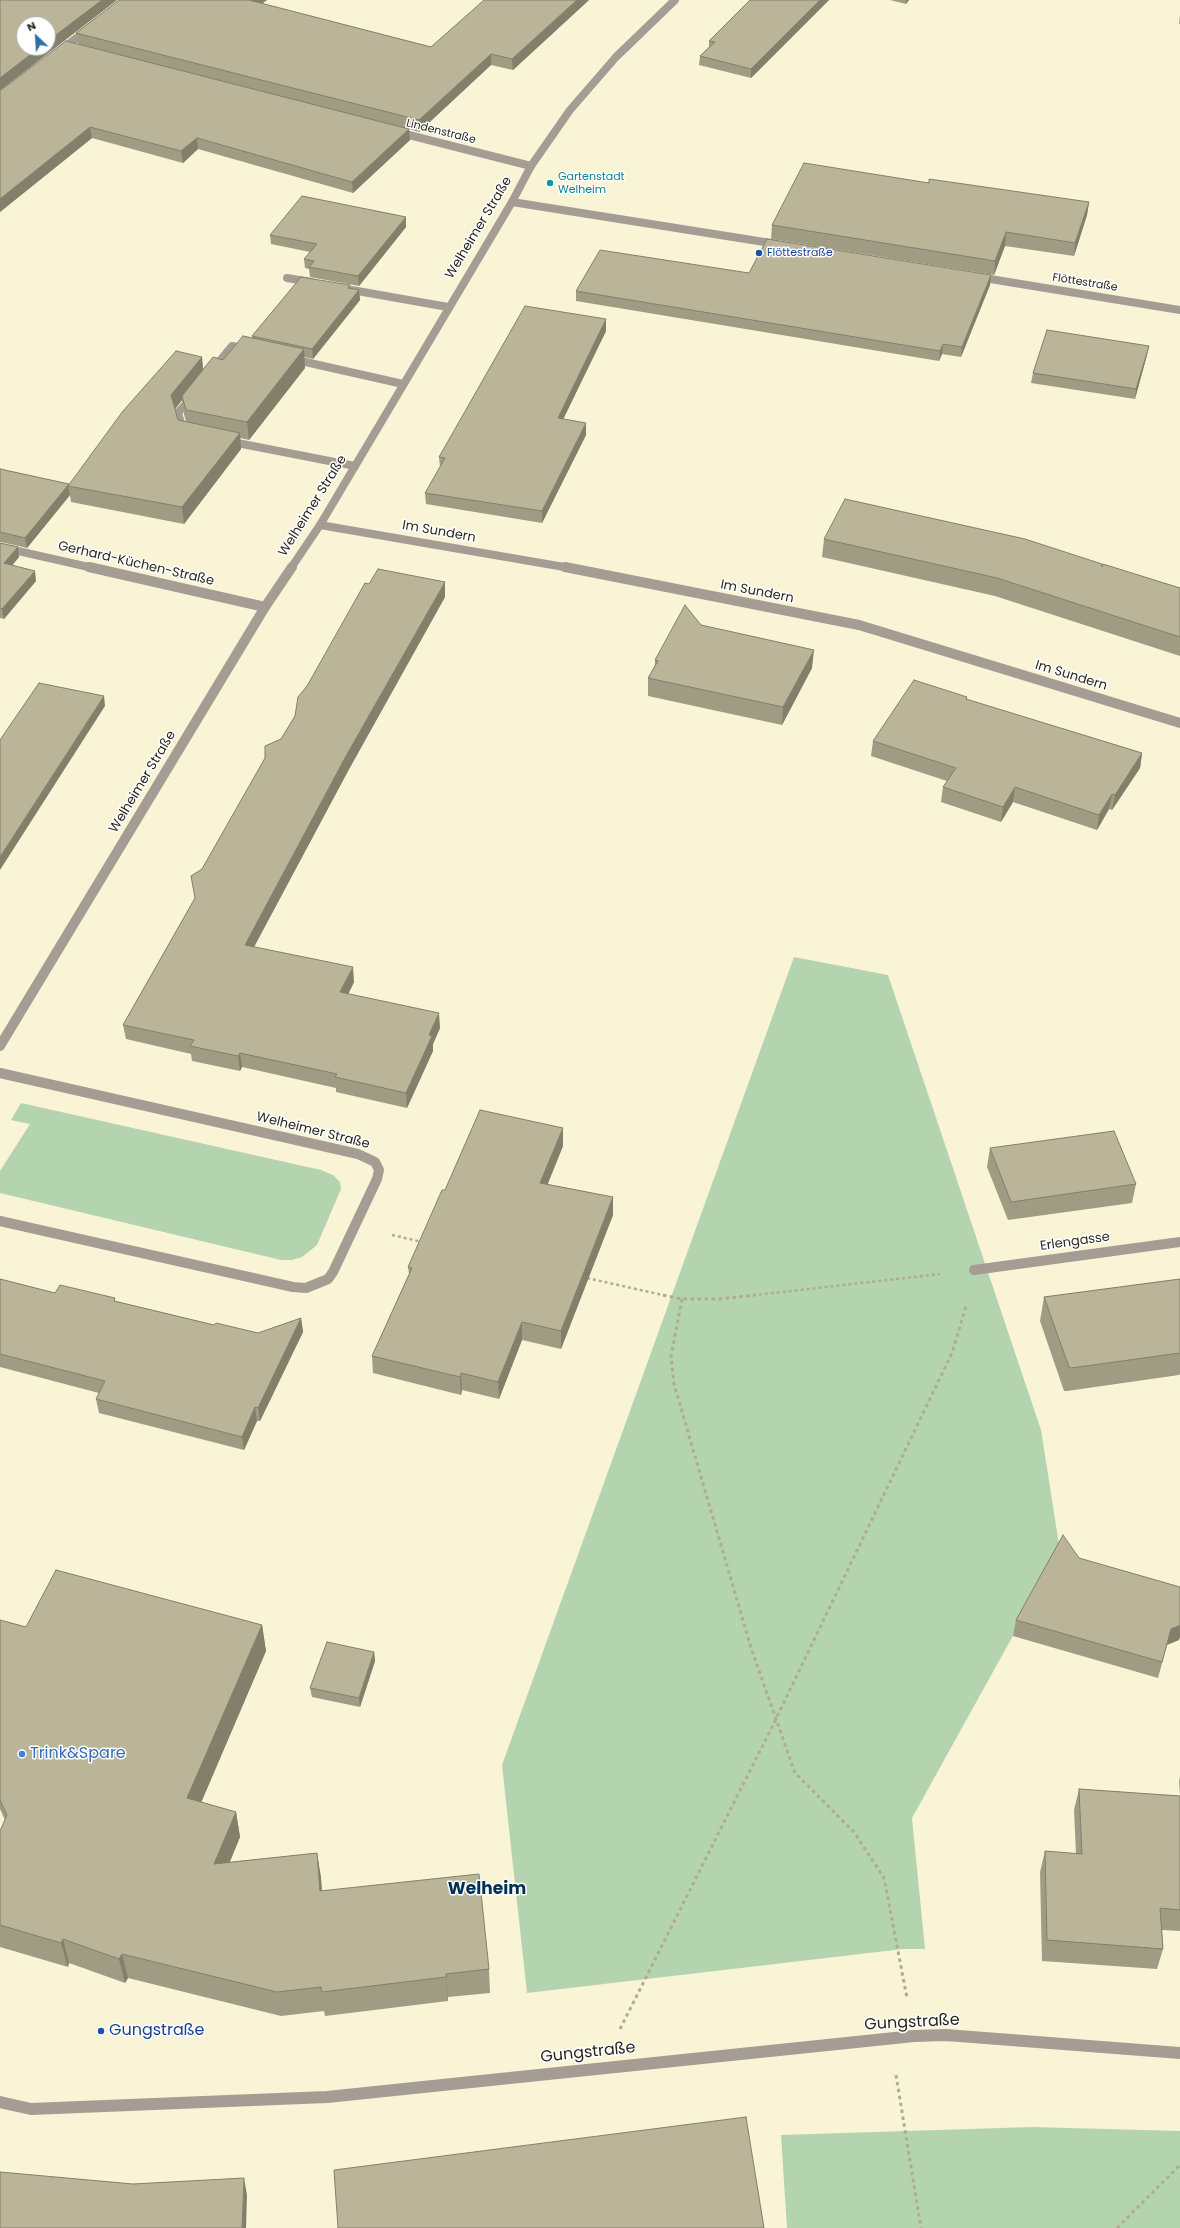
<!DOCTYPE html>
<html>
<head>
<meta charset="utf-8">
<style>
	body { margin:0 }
	#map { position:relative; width:1180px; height:2228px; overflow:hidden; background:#f9f4d6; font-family:Poppins,sans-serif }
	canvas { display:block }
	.north { position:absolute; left:16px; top:16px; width:40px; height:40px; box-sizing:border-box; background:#fff; border:1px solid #aaa9a5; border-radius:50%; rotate:335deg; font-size:11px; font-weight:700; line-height:16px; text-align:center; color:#2a281d }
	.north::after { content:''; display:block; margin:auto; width:14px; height:18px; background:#2e70a6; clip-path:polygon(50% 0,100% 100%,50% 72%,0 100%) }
</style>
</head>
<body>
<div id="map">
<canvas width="1180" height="2228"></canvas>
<div class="north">N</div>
</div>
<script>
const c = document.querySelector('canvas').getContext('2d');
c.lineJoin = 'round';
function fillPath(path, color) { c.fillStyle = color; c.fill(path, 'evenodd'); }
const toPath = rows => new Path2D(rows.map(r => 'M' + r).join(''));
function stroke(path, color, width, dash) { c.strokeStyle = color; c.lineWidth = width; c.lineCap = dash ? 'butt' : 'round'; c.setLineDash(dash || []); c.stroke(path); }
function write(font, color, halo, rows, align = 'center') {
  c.font = font + ' Poppins,sans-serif'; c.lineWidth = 3; c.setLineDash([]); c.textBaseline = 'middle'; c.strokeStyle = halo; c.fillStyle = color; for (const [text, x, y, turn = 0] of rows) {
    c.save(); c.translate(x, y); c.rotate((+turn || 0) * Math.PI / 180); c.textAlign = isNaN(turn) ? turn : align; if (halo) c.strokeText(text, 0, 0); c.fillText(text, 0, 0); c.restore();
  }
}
fillPath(toPath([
	[794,957,888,975,1041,1430,1060,1551,912,1818,925,1949,903,1949,527,1993,502,1765],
	[21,1103,321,1170,333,1175,340,1182,341,1189,317,1245,302,1257,292,1260,281,1260,0,1193,0,1171,30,1124,11,1120],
	[1032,2127,1180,2131,1180,2228,787,2228,781,2135]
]), '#b4d3af');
stroke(toPath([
	[392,1235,422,1242],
	[587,1278,667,1296],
	[747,1296,940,1274]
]), '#b0ac94', 2.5, [3, 3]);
stroke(toPath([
	[663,1295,682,1299,718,1299,755,1295],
	[682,1299,671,1357,674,1384,751,1648,795,1773,854,1832,884,1878,907,1998],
	[620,2029,775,1721,952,1353,966,1306],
	[896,2075,921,2228],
	[1117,2228,1180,2165]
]), '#b0ac94', 3, [3.5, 3.5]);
stroke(toPath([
	[287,278,311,282],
	[346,289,448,307],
	[292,359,403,384],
	[213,369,232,346,248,349],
	[184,433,178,413,192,396],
	[227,441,355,466]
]), '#a59c93', 8);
stroke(toPath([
	[61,50,88,29],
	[397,132,531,166],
	[512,202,777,244],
	[978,277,1180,310],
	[320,525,570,568],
	[0,547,93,568]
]), '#a59c93', 8);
stroke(toPath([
	[89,567,265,607],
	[565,567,859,625,1180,723],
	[0,1073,358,1154,375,1162,379,1170,377,1179,333,1272,328,1279,306,1288,293,1287,0,1221],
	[974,1270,1180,1242]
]), '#a59c93', 10);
stroke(toPath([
	[291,568,320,525,512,202,531,166,570,110,616,57,675,0]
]), '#a59c93', 8);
stroke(toPath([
	[0,1046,265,607,292,567]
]), '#a59c93', 10);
stroke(toPath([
	[0,2102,31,2109,327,2097,914,2036,946,2035,1180,2053]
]), '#a59c93', 12);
fillPath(toPath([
	[0,0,117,0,1,90,78,44,76,33,119,0,267,0,261,4,431,47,589,0,513,70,491,65,419,132,409,129,410,140,353,193,198,149,183,163,92,138,0,212],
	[829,0,751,78,699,65,700,56,709,47,709,41],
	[890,0,909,0,906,4],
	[1180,15,1180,24,1179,24],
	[929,183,1089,202,1087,215,1074,256,1005,246,994,275,771,239,772,225],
	[406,217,406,227,359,286,310,277,309,269,305,268,304,259,310,252,271,244,270,235],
	[749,273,990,285,961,357,942,354,939,361,576,301,576,291],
	[350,285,351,289,359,290,360,300,313,359,304,357,305,368,249,440,240,438,241,449,184,524,71,502,70,495,27,548,1,542,0,542,0,469,69,484,202,357,203,369,223,360,252,338,252,336],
	[182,400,184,414,186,422,178,420,175,409],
	[606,331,563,419,586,435,542,523,426,504,425,493,440,467,439,457],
	[1147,355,1135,399,1031,383,1033,373],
	[824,539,1102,566,1180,588,1180,656,995,596,822,557],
	[0,543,19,557,12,565,36,581,4,619,0,618],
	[445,582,445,597,348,771,254,947,354,982,348,994,440,1028,433,1044,433,1051,407,1108,336,1092,336,1088,242,1067,240,1071,192,1061,191,1054,126,1039,123,1025,195,898,202,869,295,716,307,686,369,584],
	[701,625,812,668,782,725,648,696,648,678,655,665,655,660],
	[967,697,967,700,1142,753,1140,768,1112,810,1109,809,1097,830,1013,802,1001,822,941,802,943,787,947,781,871,756,873,741],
	[563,1128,563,1146,547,1184,613,1197,613,1215,561,1349,522,1340,499,1399,462,1390,461,1395,373,1373,372,1356,409,1274,408,1267,445,1190],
	[990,1148,1136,1184,1132,1203,1008,1220,987,1167],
	[0,1279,55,1293,115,1298,115,1301,214,1325,258,1333,301,1318,303,1332,260,1421,257,1421,244,1450,99,1413,96,1399,99,1393,0,1367],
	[1180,1279,1180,1374,1179,1375,1067,1391,1064,1391,1040,1321,1044,1297],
	[1079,1558,1179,1640,1167,1645,1158,1678,1013,1636,1016,1620],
	[0,1620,26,1627,262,1625,266,1651,201,1802,236,1812,240,1837,230,1862,317,1853,321,1878,322,1891,489,1969,490,1993,448,1997,448,2001,325,2016,324,2011,281,2016,128,1978,125,1983,69,1963,68,1967,0,1947,0,1831,5,1820,0,1809],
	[374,1652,375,1661,360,1707,312,1697,310,1688],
	[1180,1777,1180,1931,1162,1930,1163,1949,1157,1969,1042,1961,1040,1872,1045,1851,1076,1854,1074,1810,1079,1789,1180,1796,1179,1781]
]), '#a09c84');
fillPath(toPath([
	[102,0,117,0,0,90,0,78,39,48,48,48,48,41],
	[249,0,267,0,250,12],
	[577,0,589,0,513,70,512,59],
	[820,0,829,0,751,78,751,69],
	[906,0,909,0,906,4],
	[491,54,491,65,419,132,419,120],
	[90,127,92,138,0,212,0,199],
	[409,129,410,140,353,193,352,182],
	[197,138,198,149,183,163,181,151],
	[1089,202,1087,215,1074,256,1075,243],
	[406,217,406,227,359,286,358,276],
	[1006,232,1005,246,994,275,995,261],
	[991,275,990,285,961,357,962,347],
	[359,290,360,300,313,359,312,349],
	[606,319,606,331,558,430,558,418],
	[943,344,942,354,939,361,940,351],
	[1149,346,1147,355,1135,399,1136,389],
	[304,349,305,368,249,440,247,422],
	[202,357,203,373,182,396,182,400,173,412,171,395],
	[586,423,586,435,542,523,542,511],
	[240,433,241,449,184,524,182,507],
	[69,484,68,486,70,495,27,548,25,538],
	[18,547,19,557,6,573,4,563],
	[35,571,36,581,4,619,2,609],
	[445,582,445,597,348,771,247,960,245,945,346,756],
	[814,650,812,668,782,725,783,707],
	[104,696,105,706,0,870,0,857],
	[1142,753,1140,768,1112,810,1115,795],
	[1015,787,1013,802,1001,822,1003,807],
	[1112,794,1109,809,1097,830,1099,815],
	[353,967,354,982,342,1007,340,992],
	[439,1013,440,1028,433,1044,433,1051,407,1108,406,1093,429,1035],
	[240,1053,242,1067,240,1071,238,1056],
	[563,1128,563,1146,541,1201,540,1183],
	[613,1197,613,1215,561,1349,561,1331],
	[301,1318,303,1332,260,1421,258,1408],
	[522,1322,522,1340,499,1399,498,1382],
	[461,1373,462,1390,461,1395,460,1377],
	[255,1407,257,1421,244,1450,242,1437],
	[262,1625,266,1651,192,1824,187,1798],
	[1180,1625,1180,1637,1179,1640,1166,1645,1171,1629],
	[374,1652,375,1661,360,1707,359,1698],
	[236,1812,240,1837,218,1889,214,1864],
	[317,1853,321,1878,323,1916,320,1891],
	[63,1939,69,1963,68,1967,61,1943],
	[122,1954,128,1978,125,1983,119,1959],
	[446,1974,448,1997,448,2001,446,1977],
	[244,2178,247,2195,246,2228,242,2228]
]), '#827f6b');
const building = toPath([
	[0,0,102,0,48,41,48,24,24,24,24,48,39,48,0,78,0,0],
	[119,0,249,0,431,47,484,0,577,0,512,59,491,54,419,120,76,33,119,0],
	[750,0,820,0,751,69,700,56,715,42,709,41,750,0],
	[66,41,409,129,352,182,197,138,181,151,90,127,0,199,0,90,1,90,66,41],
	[804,163,929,183,929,179,1089,202,1075,243,1006,232,995,261,772,225,804,163],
	[302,196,406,217,358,276,309,267,314,261,304,259,317,244,270,235,302,196],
	[767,239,991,275,962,347,943,344,940,351,576,291,600,250,749,273,767,239],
	[301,277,350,285,348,288,359,290,312,349,252,336,301,277],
	[525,306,606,319,558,418,586,423,542,511,425,493,445,458,439,457,525,306],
	[1047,330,1149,346,1136,389,1033,373,1047,330],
	[243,336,304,349,247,422,186,410,182,396,213,357,223,360,243,336],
	[176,351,202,357,171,395,178,420,240,433,182,507,68,486,123,411,176,351],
	[0,469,69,484,25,538,0,532,0,469],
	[845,499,1025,539,1102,564,1102,567,1103,564,1180,588,1180,637,997,578,824,539,845,499],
	[0,543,18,547,4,563,35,571,2,609,0,608,0,543],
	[378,569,445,582,346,756,245,945,353,967,340,992,439,1013,429,1035,432,1036,406,1093,335,1077,337,1074,240,1053,238,1056,190,1046,194,1040,123,1025,195,898,191,876,202,869,265,758,265,746,281,739,295,716,298,697,307,686,365,583,369,584,378,569],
	[685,605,701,625,814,650,783,707,648,678,658,661,655,660,685,605],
	[914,680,967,697,966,699,1142,753,1115,795,1112,794,1099,815,1015,787,1003,807,943,787,956,768,873,741,914,680],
	[39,683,104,696,0,857,0,740,39,683],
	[480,1110,563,1128,540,1183,613,1197,561,1331,522,1322,498,1382,461,1373,460,1377,372,1356,412,1268,408,1267,442,1190,445,1190,480,1110],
	[1114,1131,1136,1184,1011,1202,990,1148,1114,1131],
	[0,1279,55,1293,60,1285,115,1298,114,1301,214,1325,216,1323,258,1333,301,1318,258,1408,255,1407,242,1437,96,1399,105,1381,0,1354,0,1279],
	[1180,1279,1180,1353,1071,1368,1069,1367,1044,1297,1180,1279],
	[1063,1535,1079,1558,1180,1587,1180,1625,1171,1629,1162,1662,1016,1620,1063,1535],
	[56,1570,262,1625,187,1798,236,1812,214,1864,317,1853,320,1891,479,1874,489,1969,446,1974,446,1977,322,1992,321,1987,277,1992,122,1954,119,1959,63,1939,61,1943,0,1925,0,1831,7,1815,0,1800,0,1620,26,1627,56,1570],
	[327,1642,374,1652,359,1698,310,1688,327,1642],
	[1079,1789,1180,1796,1180,1910,1160,1908,1163,1949,1047,1940,1045,1851,1082,1854,1079,1789],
	[746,2117,764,2228,338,2228,334,2170,746,2117],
	[0,2172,133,2184,244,2178,242,2228,0,2228,0,2172]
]);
fillPath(building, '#bab599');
stroke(building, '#827f6b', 1);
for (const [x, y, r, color] of [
	[550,183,4,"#0f9aa8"],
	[759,253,4,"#1a4fb4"],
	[22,1754,4,"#3f7fe0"],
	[101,2031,4,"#1a4fb4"]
]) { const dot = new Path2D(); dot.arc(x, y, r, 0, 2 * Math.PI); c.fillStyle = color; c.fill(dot); stroke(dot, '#fff', 1.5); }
write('11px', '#2a281d', '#fff', [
	["Lindenstraße",441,132,14],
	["Flöttestraße",1085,283,9]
]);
write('11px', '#0d838f', '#fff', [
	["Gartenstadt",558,177],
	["Welheim",558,190]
], 'left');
write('11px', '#164399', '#fff', [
	["Flöttestraße",767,253]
], 'left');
write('13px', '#2a281d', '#fff', [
	["Welheimer Straße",479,228,-59],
	["Welheimer Straße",313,506,-58],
	["Im Sundern",439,532,10],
	["Gerhard-Küchen-Straße",136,564,13],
	["Im Sundern",757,592,11],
	["Im Sundern",1071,676,17],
	["Welheimer Straße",143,782,-59],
	["Welheimer Straße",313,1131,14],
	["Erlengasse",1075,1242,-8]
]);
write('16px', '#366cbe', '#fff', [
	["Trink&Spare",30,1754]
], 'left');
write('16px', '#2a281d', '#fff', [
	["Gungstraße",912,2023,-3],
	["Gungstraße",588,2053,-6]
]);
write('16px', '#164399', '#fff', [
	["Gungstraße",109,2031]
], 'left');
write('bold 17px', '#003053', '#fff', [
	["Welheim",487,1890]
]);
</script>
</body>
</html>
